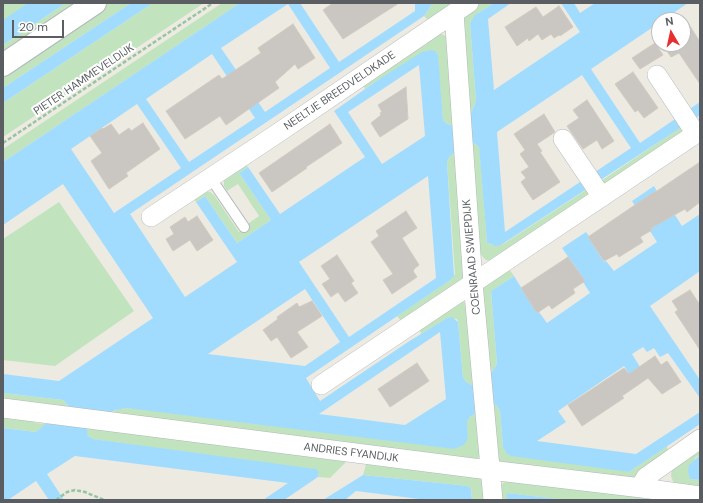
<!DOCTYPE html>
<html>
<head>
<meta charset="utf-8">
<style>
	body { margin:0 }
	#map { position:relative; width:703px; height:503px; overflow:hidden; background:#edeae2; font-family:"DM Sans",sans-serif }
	canvas { display:block }
	.frame { position:absolute; inset:0; border:4px solid #5a5e62; pointer-events:none }
	.north { position:absolute; left:651px; top:12px; width:40px; height:40px; box-sizing:border-box; background:#fff; border:1px solid #bdbfc0; border-radius:50%; rotate:351deg; font-size:11px; font-weight:700; line-height:16px; text-align:center; color:#5a5e62 }
	.north::after { content:''; display:block; margin:auto; width:14px; height:18px; background:#e62f2e; clip-path:polygon(50% 0,100% 100%,50% 72%,0 100%) }
	.scale { position:absolute; left:12px; top:20px; width:52px; height:18px; box-sizing:border-box; border:2px solid #5a5e62; border-top:0; padding-left:5px; font-size:12px; line-height:14px; white-space:nowrap; color:#5a5e62; -webkit-text-stroke:3px #fff; paint-order:stroke }
</style>
</head>
<body>
<div id="map">
<canvas width="703" height="503"></canvas>
<div class="frame"></div>
<div class="north">N</div>
<div class="scale">20 m</div>
</div>
<script>
const c = document.querySelector('canvas').getContext('2d');
c.lineJoin = 'round';
function fillPath(path, color) { c.fillStyle = color; c.fill(path, 'evenodd'); }
const toPath = rows => new Path2D(rows.map(r => 'M' + r).join(''));
function stroke(path, color, width, dash) { c.strokeStyle = color; c.lineWidth = width; c.lineCap = dash ? 'butt' : 'round'; c.setLineDash(dash || []); c.stroke(path); }
function write(font, color, halo, rows, align = 'center') {
  c.font = font + ' "DM Sans",sans-serif'; c.lineWidth = 4; c.setLineDash([]); c.textBaseline = 'middle'; c.strokeStyle = halo; c.fillStyle = color; for (const [text, x, y, turn = 0] of rows) {
    c.save(); c.translate(x, y); c.rotate((+turn || 0) * Math.PI / 180); c.textAlign = isNaN(turn) ? turn : align; if (halo) c.strokeText(text, 0, 0); c.fillText(text, 0, 0); c.restore();
  }
}
fillPath(toPath([
	[3,3,38,3,3,26],
	[66,3,85,3,3,58,3,45],
	[109,3,131,3,3,88,3,74],
	[153,3,204,3,3,137,3,103],
	[222,3,240,3,3,162,3,149],
	[433,3,449,3,449,9,431,23,424,16],
	[479,3,494,3,478,13,470,23,476,101,472,111,466,115,462,20,470,9],
	[439,33,446,36,458,120,450,125,446,123,443,120,437,53,375,82,365,89,363,85],
	[684,125,686,130,607,186,598,183],
	[471,143,475,144,479,147,480,153,487,243,491,245,501,245,505,243,589,188,592,193,493,261,486,260,480,254],
	[455,153,467,278,401,321,397,316,449,281,455,274,447,162,450,156],
	[243,160,248,167,239,173,271,220,237,243,205,196,196,202,191,195,204,190,210,192,214,195,239,232,249,225,249,223,259,216,238,184,227,191,224,186,224,178],
	[59,202,134,311,55,366,3,360,3,239],
	[507,266,514,276,491,291,497,364,492,372,487,375,481,289],
	[460,301,466,303,478,381,472,385,466,382,463,377,458,322,457,319,447,318,421,334,419,328],
	[3,393,63,400,68,405,63,410,3,403],
	[491,403,497,406,500,411,503,447,629,472,667,446,668,451,668,455,629,482,497,462],
	[126,408,468,438,466,421,470,417,480,410,481,455,477,459,107,416,117,409],
	[3,417,34,421,35,423,47,424,36,432,3,428],
	[95,425,347,461,330,478,318,477,319,472,93,439,88,436,87,432,87,430],
	[700,446,700,455,695,458,690,479,700,480,700,491,674,484,671,476,672,467],
	[367,461,483,478,487,500,472,500,471,489,468,486,363,475],
	[507,480,639,493,645,500,566,500,507,493,507,500,497,500,498,491,503,483]
]), '#c1e4be');
fillPath(toPath([
	[28,3,66,3,3,45,3,20],
	[131,3,153,3,3,103,3,88],
	[240,3,300,3,339,62,415,11,415,3,433,3,424,16,130,214,185,297,237,262,196,202,205,196,237,243,271,220,239,173,248,167,280,214,365,157,334,111,375,82,422,52,431,50,435,51,438,55,443,120,446,123,450,125,472,111,476,101,470,23,475,15,494,3,511,3,488,19,494,90,580,32,561,3,574,3,580,13,595,3,688,3,663,20,659,20,659,23,591,69,640,143,700,102,700,115,501,245,495,246,487,243,479,147,475,144,471,143,450,156,447,162,454,276,449,281,306,378,320,401,408,342,447,318,452,317,458,322,463,377,466,382,472,385,492,372,497,364,491,291,514,276,537,313,539,312,547,323,590,293,583,282,585,281,562,248,586,232,589,236,588,237,604,262,606,261,614,271,657,242,650,231,652,229,636,205,635,206,632,201,654,186,657,191,656,192,672,216,675,215,682,226,700,214,700,271,650,306,700,380,700,398,668,353,660,357,654,348,647,352,643,347,632,354,642,370,631,377,624,366,558,411,566,422,537,441,636,454,700,412,700,424,629,472,511,456,507,454,503,447,500,411,497,406,491,403,470,417,467,421,468,438,464,445,454,449,126,408,115,410,87,430,88,436,93,439,316,469,319,472,318,477,284,500,263,500,288,483,75,456,47,474,64,500,49,500,36,481,8,500,3,500,3,428,36,432,68,405,63,400,3,393,3,374,59,381,153,318,63,184,3,225,3,162],
	[288,4,330,68,265,112,221,48],
	[212,54,255,118,189,162,146,99],
	[419,65,425,136,382,164,348,112],
	[582,75,631,148,505,232,497,132],
	[137,104,181,168,114,213,71,149],
	[428,176,436,278,349,337,299,262],
	[305,289,340,342,305,366,208,354],
	[440,332,446,399,405,425,319,414],
	[700,455,700,480,690,479,688,472,689,465],
	[363,475,468,486,471,489,472,500,427,500,356,491,345,500,323,500],
	[507,493,566,500,507,500]
]), '#a1dcfe');
const building = toPath([
	[333,3,399,3,343,39,323,10,333,3],
	[559,6,573,27,560,36,559,35,554,38,551,34,542,40,538,34,529,41,528,38,517,46,505,27,536,7,543,17,559,6],
	[688,23,700,42,700,84,679,53,671,57,662,44,683,44,683,26,688,23],
	[293,24,315,58,298,69,295,64,275,82,279,88,226,125,220,116,185,139,166,111,219,75,222,79,261,53,258,48,293,24],
	[655,43,663,55,640,69,632,58,655,43],
	[633,72,658,108,644,118,638,110,635,112,615,84,633,72],
	[406,87,408,119,380,137,371,123,381,115,380,113,382,112,378,105,406,87],
	[587,100,614,141,602,149,597,140,583,149,567,126,579,118,573,110,587,100],
	[544,114,555,132,537,144,542,151,540,152,560,182,533,200,521,182,526,178,521,172,529,167,520,154,525,150,514,134,544,114],
	[143,123,160,149,126,173,128,176,109,189,91,161,102,153,90,136,102,128,103,129,111,124,119,135,129,128,131,131,143,123],
	[330,124,342,143,306,167,307,168,272,192,259,173,330,124],
	[700,162,700,202,687,212,685,209,651,228,652,230,640,237,643,242,619,257,617,254,604,261,588,237,651,194,657,191,700,162],
	[406,211,417,228,402,238,419,265,414,269,414,270,413,271,417,277,392,294,383,280,393,274,371,242,379,236,376,231,406,211],
	[197,216,213,240,197,251,190,240,173,251,166,239,174,234,170,227,185,217,188,222,197,216],
	[337,255,354,281,351,283,358,293,345,302,338,292,331,297,322,284,330,279,321,266,337,255],
	[568,257,585,281,573,289,575,293,559,304,552,309,549,305,537,313,521,288,568,257],
	[690,290,700,305,700,350,675,312,678,310,672,301,690,290],
	[312,301,322,316,297,332,308,347,291,358,277,337,271,341,263,330,278,319,277,317,297,303,299,307,312,301],
	[655,356,661,365,667,361,681,382,662,394,648,378,622,396,624,398,582,426,568,405,624,368,629,374,655,356],
	[417,363,429,381,390,407,378,389,417,363]
]);
fillPath(building, '#cac6c1');
stroke(building, '#d1cbc0', 1);
const lane = toPath([
	[210,177,244,227]
]);
const street = toPath([
	[454,13,473,283,493,500],
	[657,75,696,134],
	[563,139,602,197],
	[151,217,275,135,469,3],
	[321,385,700,131],
	[3,408,481,469,642,488,700,496],
	[642,488,643,482,646,477,700,439]
]);
const secondary = toPath([
	[3,65,95,3]
]);
stroke(lane, '#b4b8bc', 12);
stroke(street, '#b4b8bc', 20);
stroke(secondary, '#b3b7bc', 24);
stroke(toPath([
	[3,143,213,3],
	[56,500,67,492,75,490,85,492,104,500]
]), '#97c5a1', 2.5, [4, 2]);
stroke(lane, '#fff', 10);
stroke(street, '#fff', 19);
stroke(secondary, '#fff', 22);
write('11px', '#5a5e62', '#fff', [
	["PIETER HAMMEVELDIJK",84,80,-34],
	["NEELTJE BREEDVELDKADE",340,91,-34],
	["COENRAAD SWIEPDIJK",472,257,-95],
	["ANDRIES FYANDIJK",351,453,7]
]);
</script>
</body>
</html>
